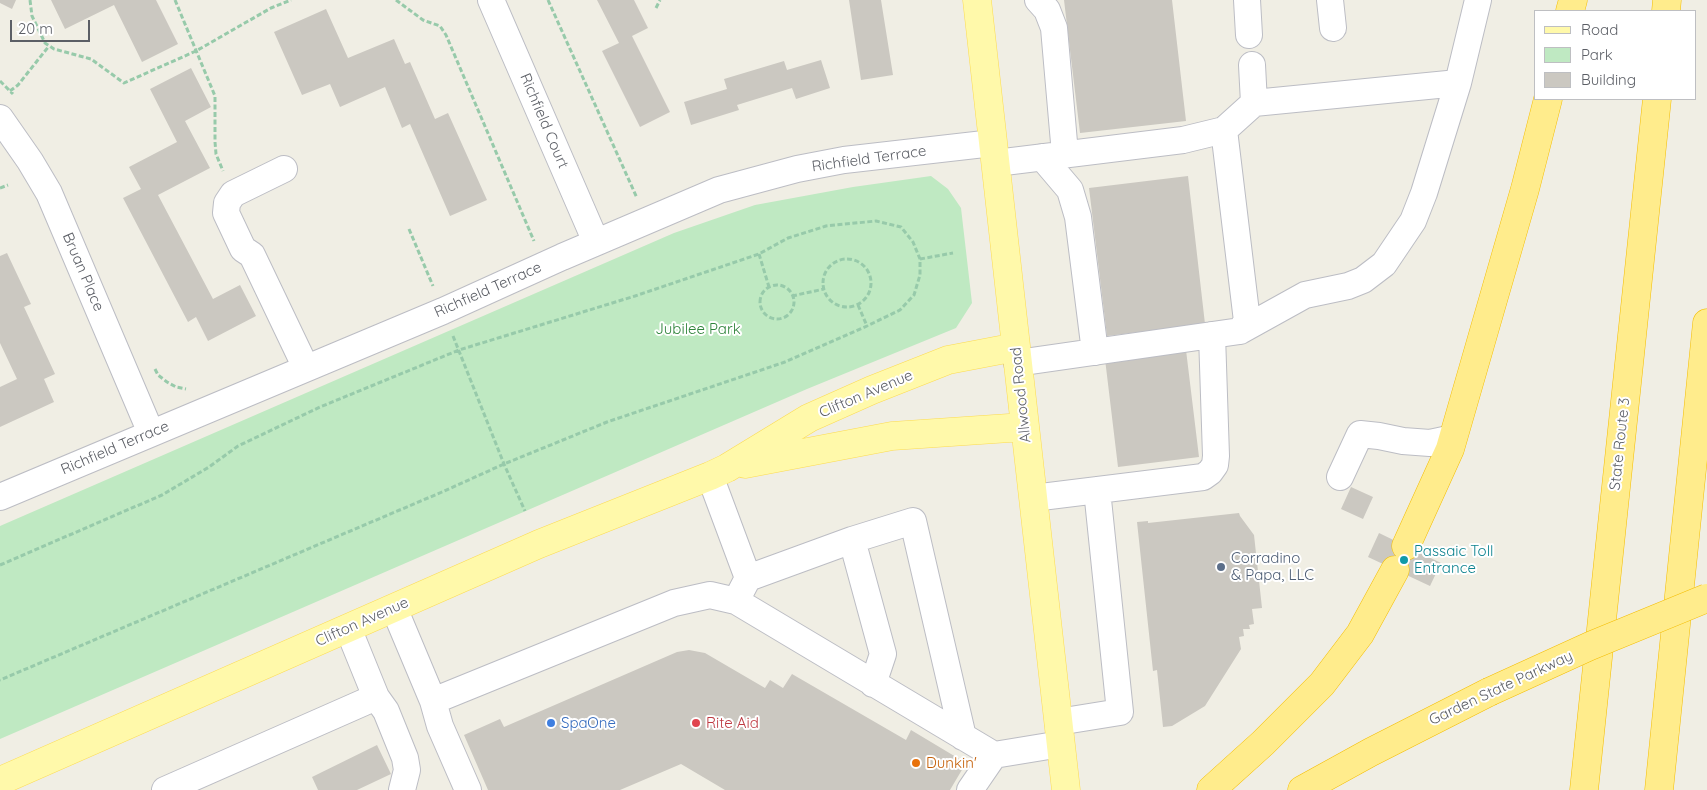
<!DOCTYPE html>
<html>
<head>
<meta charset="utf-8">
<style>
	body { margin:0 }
	#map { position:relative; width:1707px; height:790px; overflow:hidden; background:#f0eee4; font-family:Quicksand,sans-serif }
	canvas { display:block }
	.legend { position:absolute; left:1534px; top:10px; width:162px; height:90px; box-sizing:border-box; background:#fff; border:1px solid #bebfc2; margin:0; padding:6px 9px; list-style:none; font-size:15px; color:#5c5f66 }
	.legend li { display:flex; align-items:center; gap:10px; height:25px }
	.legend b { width:25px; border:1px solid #bebfc2 }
	.scale { position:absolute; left:10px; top:20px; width:80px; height:22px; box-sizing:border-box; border:2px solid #5c5f66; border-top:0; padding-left:6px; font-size:15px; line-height:18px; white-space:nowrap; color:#5c5f66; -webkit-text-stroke:4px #fff; paint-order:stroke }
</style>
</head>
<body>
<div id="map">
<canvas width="1707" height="790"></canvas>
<ul class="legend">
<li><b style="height:6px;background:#fff9aa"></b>Road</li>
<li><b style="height:14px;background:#bfe9c2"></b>Park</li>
<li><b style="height:14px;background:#cbc8c1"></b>Building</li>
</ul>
<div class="scale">20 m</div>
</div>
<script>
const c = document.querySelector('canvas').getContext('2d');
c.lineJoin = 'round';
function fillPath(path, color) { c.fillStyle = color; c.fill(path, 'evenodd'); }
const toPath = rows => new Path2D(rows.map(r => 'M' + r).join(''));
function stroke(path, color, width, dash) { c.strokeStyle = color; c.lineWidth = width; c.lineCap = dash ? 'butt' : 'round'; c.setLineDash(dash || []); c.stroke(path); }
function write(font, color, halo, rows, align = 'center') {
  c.font = font + ' Quicksand,sans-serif'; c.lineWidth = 4; c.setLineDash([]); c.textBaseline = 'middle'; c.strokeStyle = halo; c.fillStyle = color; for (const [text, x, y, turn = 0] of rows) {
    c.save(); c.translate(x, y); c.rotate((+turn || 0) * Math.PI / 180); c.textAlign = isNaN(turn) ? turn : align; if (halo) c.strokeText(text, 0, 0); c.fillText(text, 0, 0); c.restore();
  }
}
fillPath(toPath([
	[931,176,948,189,961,208,972,303,956,328,807,389,0,739,0,526,674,233,755,205,853,187]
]), '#bfe9c2');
fillPath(toPath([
	[0,0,16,0,12,9,0,3],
	[51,0,156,0,178,44,142,62,114,5,65,29],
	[597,0,634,0,648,28,632,36,670,112,640,127,602,51,619,43],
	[849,0,881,0,893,75,861,80],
	[1064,0,1172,0,1186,121,1080,133],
	[326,9,348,58,394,39,405,64,410,62,435,119,448,113,487,200,450,216,410,124,402,128,385,87,340,107,330,84,302,95,274,32],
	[821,60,830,88,796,99,792,88,737,105,739,110,691,125,684,102,727,89,724,79,784,61,787,70],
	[191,68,211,107,185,121,210,168,158,195,213,299,240,285,256,316,208,341,196,317,188,322,123,198,141,189,129,167,177,142,150,89],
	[1188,176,1205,324,1107,336,1089,188],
	[7,253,31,304,24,307,55,374,44,379,54,402,0,427,0,387,17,379,0,343,0,256],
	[1186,350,1199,457,1118,467,1105,359],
	[1351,487,1373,497,1363,519,1341,509],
	[1239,513,1240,516,1254,535,1262,608,1252,609,1254,624,1249,625,1250,629,1243,629,1244,636,1239,637,1241,649,1205,706,1172,726,1163,727,1157,670,1153,671,1137,522,1148,521,1148,523],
	[1379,533,1441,563,1430,586,1368,557],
	[689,650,705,653,765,688,770,680,783,688,792,674,906,740,911,730,966,763,950,790,725,790,681,764,620,790,488,790,464,735,500,719,504,727,677,652],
	[377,745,391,774,357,790,318,790,312,777]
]), '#cbc8c1');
const minor = toPath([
	[491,0,596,242],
	[1038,0,1047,10,1054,28,1065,154],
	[1247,0,1249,35],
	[1330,0,1333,28],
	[1252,65,1254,103],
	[1458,83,1478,0],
	[0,118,30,161,49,193,151,433],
	[1042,157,1070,190,1078,217,1095,352],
	[996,163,1183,140,1224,130,1247,321,1240,331],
	[284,169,233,194,227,203,226,213,243,249,252,255,306,368],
	[1017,363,1240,331,1305,295,1348,286,1363,280,1384,264,1413,221,1424,193,1458,83,1254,103,1224,130],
	[710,476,748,578],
	[1340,477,1360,434,1379,436,1403,441,1430,443,1453,438],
	[0,497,443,311,562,257,719,190,797,169,844,160,993,143],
	[1033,498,1203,477,1210,472,1215,465,1216,456,1212,335],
	[736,601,748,578,852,540],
	[394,608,433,701,440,726,468,790],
	[348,628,376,697,386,711,405,758,407,770,402,790],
	[873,684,883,654,852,540,913,521,963,737],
	[433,701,674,603,710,595,736,601,994,755,1061,744],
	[1058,722,1120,712,1097,490],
	[165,790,376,697],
	[970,790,994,755]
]);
const major = toPath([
	[977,0,1066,790],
	[745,464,892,436,1024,427],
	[0,781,539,544,710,476,727,468,809,418,872,390,948,360,1016,347]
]);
const highway = toPath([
	[1570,11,1573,0],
	[1666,11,1667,0],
	[1406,546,1450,449,1525,189,1548,99],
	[1211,790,1263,743,1322,684,1360,634,1395,570],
	[1302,790,1371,752,1489,692],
	[1584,790,1657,99],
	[1659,790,1707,323]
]);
stroke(minor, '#bcbdc4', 28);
stroke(major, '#fcdb51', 29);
stroke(highway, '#f4bd00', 29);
stroke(toPath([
	[30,0,32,16,45,43,54,49,91,59,124,83,196,51,271,8,291,0],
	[175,0,215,96,215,142,216,154,223,171],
	[396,0,423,20,440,26,446,35,534,241],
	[548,0,637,198],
	[656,8,660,0],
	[0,81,13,94],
	[10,91,18,85,49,46],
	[0,188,8,185],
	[409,229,433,286],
	[759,254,769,287],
	'823 283a24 24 0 1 1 48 0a24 24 0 1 1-48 0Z',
	[920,259,953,253],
	'760 302a17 17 0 1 1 34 0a17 17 0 1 1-34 0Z',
	[792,296,824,289],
	[858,305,867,326],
	[453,336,504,464,525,511],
	[155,369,158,375,167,382,176,387,186,389],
	[0,565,162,495,209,467,238,446,320,407,459,350,635,296,759,254,788,238,826,226,876,221,901,227,913,242,920,259,920,275,914,295,900,310,867,326,785,362,607,422,504,464,442,492,0,680]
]), '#97caaa', 3, [5, 2.5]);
stroke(minor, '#fff', 26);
stroke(major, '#fff9aa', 28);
stroke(highway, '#ffec8c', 28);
const highwayBridge = toPath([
	[1489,692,1590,646,1707,598]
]);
stroke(highwayBridge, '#f4bd00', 29, []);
stroke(highwayBridge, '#ffec8c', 28);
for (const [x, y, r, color] of [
	[1404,560,5,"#0f9aa8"],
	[1221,567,5,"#5c6f8a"],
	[551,723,5,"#3f7fe0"],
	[696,723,5,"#e0444e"],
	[916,763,5,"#e8710a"]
]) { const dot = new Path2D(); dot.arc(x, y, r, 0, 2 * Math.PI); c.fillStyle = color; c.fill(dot); stroke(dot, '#fff', 2); }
write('15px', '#5c5f66', '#fff', [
	["Richfield Court",544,121,67],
	["Richfield Terrace",869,159,-8],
	["Bruan Place",83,272,67],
	["Richfield Terrace",488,290,-24],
	["Clifton Avenue",866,394,-23],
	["Allwood Road",1021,395,-96],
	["State Route 3",1620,444,-84],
	["Richfield Terrace",115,448,-23],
	["Clifton Avenue",362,622,-24],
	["Garden State Parkway",1501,688,-25]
]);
write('15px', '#2e833a', '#fff', [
	["Jubilee Park",698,329]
]);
write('15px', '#0d838f', '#fff', [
	["Passaic Toll",1414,551],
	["Entrance",1414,568]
], 'left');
write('15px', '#4e5e75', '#fff', [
	["Corradino",1231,558],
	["& Papa, LLC",1231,575]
], 'left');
write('15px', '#366cbe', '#fff', [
	["SpaOne",561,723]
], 'left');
write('15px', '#be3a42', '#fff', [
	["Rite Aid",706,723]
], 'left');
write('15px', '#c56008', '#fff', [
	["Dunkin'",926,763]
], 'left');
</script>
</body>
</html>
